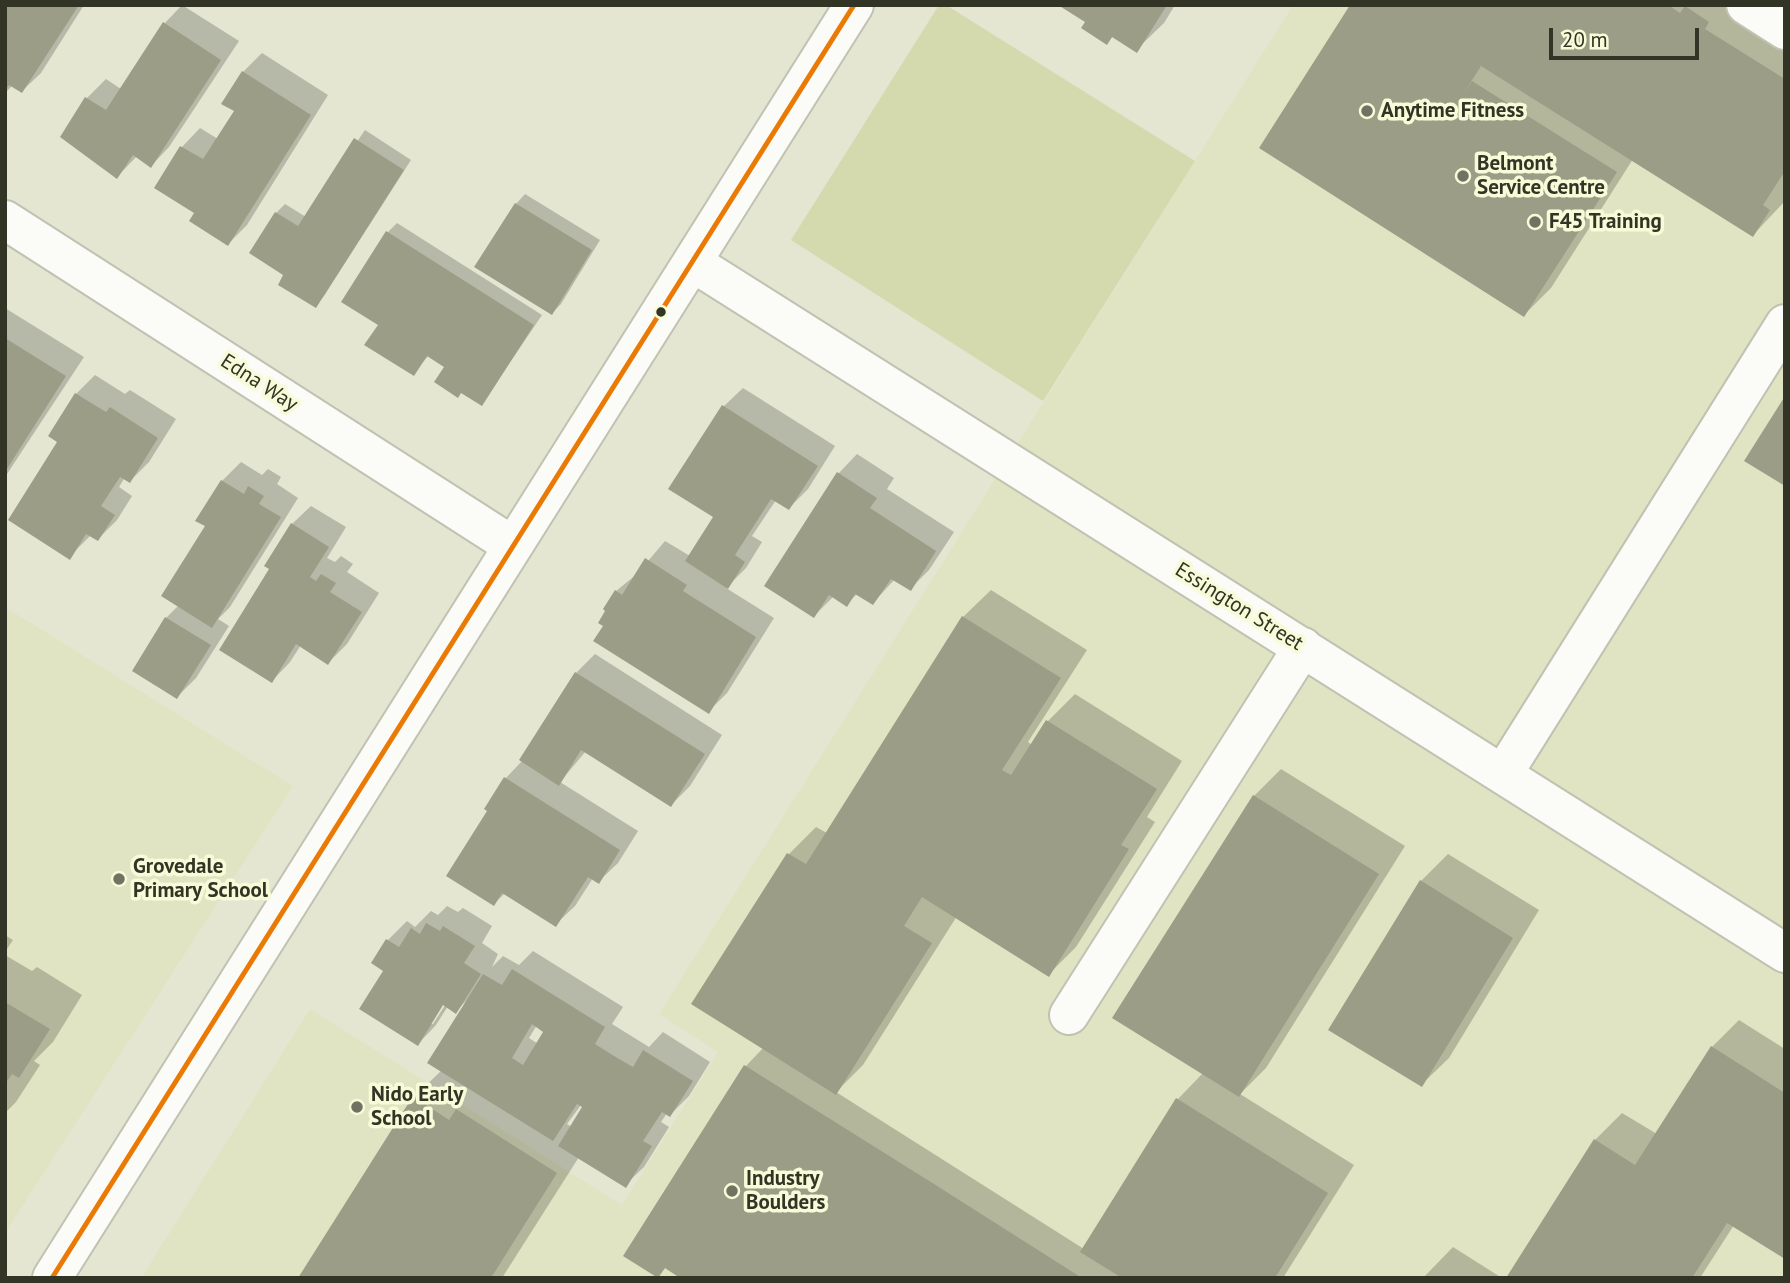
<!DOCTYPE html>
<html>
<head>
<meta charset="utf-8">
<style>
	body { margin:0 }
	#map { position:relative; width:1790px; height:1283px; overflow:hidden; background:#e4e6d2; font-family:"PT Sans",sans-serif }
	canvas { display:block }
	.frame { position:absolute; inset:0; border:7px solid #323426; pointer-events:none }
	.scale { position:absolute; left:1549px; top:28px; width:150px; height:32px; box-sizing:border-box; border:4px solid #323426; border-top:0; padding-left:9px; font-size:21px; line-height:24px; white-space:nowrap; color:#323426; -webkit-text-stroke:5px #f7fbd7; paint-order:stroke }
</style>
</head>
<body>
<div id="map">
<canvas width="1790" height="1283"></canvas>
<div class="frame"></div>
<div class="scale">20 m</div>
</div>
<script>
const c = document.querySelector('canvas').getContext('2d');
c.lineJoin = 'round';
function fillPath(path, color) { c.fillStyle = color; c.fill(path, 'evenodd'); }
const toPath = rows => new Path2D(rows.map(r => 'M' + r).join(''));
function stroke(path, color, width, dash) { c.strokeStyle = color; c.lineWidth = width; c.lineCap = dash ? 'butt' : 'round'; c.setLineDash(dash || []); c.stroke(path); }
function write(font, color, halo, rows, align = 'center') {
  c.font = font + ' "PT Sans",sans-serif'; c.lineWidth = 7; c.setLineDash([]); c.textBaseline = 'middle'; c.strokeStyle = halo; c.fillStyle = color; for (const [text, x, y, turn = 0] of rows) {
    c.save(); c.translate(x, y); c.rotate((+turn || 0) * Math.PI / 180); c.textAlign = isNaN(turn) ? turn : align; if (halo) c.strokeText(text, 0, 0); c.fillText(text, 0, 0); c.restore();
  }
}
fillPath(toPath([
	[1293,5,1785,5,1785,1278,141,1278,310,1009,622,1205,718,1052,659,1014],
	[5,607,293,786,5,1233]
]), '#e1e4c3');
fillPath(toPath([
	[939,5,946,5,1195,161,1043,401,791,240]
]), '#d5d9ae');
fillPath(toPath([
	[5,5,84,5,41,73,22,91,13,85,5,93],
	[182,5,239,41,169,147,151,166,137,156,117,177,87,98,106,79,121,89,165,23],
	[1061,5,1175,5,1164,23,1136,50,1113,36,1107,43,1088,22],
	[1352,5,1737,5,1785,35,1785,201,1753,235,1633,159,1551,288,1524,315],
	[262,53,328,95,247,225,228,244,196,212,157,187,182,147,200,128,218,139,236,111,243,72],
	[365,130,411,160,324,296,315,306,286,275,276,213,285,204,306,217],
	[525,194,600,240,561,304,552,313,516,204],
	[397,223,542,315,482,404,446,366,429,355,413,374,380,324,388,232],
	[5,308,84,357,5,477],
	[95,375,125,394,130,390,176,419,149,462,130,481,125,477,119,487,132,496,117,520,98,539,91,535,69,557,59,441,50,436,76,394],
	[743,388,835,446,808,489,789,508,776,500,752,536,762,542,746,568,726,588,774,618,727,693,708,712,605,625,616,591,637,574,665,541,690,556,715,517,724,406],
	[857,454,894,478,887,489,954,532,929,570,910,589,895,579,873,603,858,593,846,605,834,596,814,616,767,585,839,473],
	[241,462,262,475,268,469,281,477,277,484,298,498,230,607,218,619,229,626,196,678,177,697,134,670,166,618,179,605,207,525,198,520,222,481],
	[311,506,346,527,327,558,335,562,341,556,353,564,347,572,379,593,347,644,328,663,301,645,290,662,272,681,271,569,292,524],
	[991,590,1087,650,1028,742,1032,745,1048,721,1075,694,1182,761,1147,817,1155,822,1076,947,1049,974,957,916,863,1065,836,1092,1084,1249,1178,1099,1203,1073,1254,796,1281,769,1405,846,1266,1068,1240,1094,1354,1165,1283,1278,684,1278,666,1267,658,1275,626,1255,746,1066,764,1047,694,1003,789,854,816,827,827,833,963,617],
	[595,654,722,735,690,786,671,805,586,751,560,782,638,831,618,863,599,881,593,878,575,906,556,924,505,893,494,904,490,810,505,779,523,760,576,673],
	[1448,854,1539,910,1449,1058,1421,1085,1421,881],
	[447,906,458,912,463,908,492,926,482,943,498,954,492,967,503,956,519,965,533,951,623,1007,612,1024,649,1047,663,1032,710,1062,689,1096,670,1115,667,1113,661,1122,669,1127,644,1167,625,1185,579,1157,502,1278,300,1278,414,1097,442,1070,466,1001,456,1011,448,1006,436,1025,418,1044,385,971,388,940,407,921,415,927,431,911,438,915],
	[446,997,449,999,433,1024,429,1024],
	[537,1025,546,1031,538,1044,529,1038],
	[581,1105,585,1107,572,1127,567,1124],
	[5,935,13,940,5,952],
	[5,955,32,971,37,967,82,995,53,1042,34,1061,40,1065,16,1102,5,1113],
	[1739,1020,1785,1049,1785,1257,1734,1225,1700,1278,1508,1278,1595,1140,1622,1113,1657,1134,1712,1047],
	[1453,1247,1502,1278,1423,1278]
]), '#0003');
fillPath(toPath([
	[5,5,79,5,22,93,9,85,5,91],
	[1058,5,1167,5,1137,53,1112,37,1107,45,1081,28,1085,22],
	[1350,5,1668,5,1680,13,1685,6,1709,22,1705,29,1785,79,1785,171,1763,205,1770,210,1753,237,1481,66,1460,99,1472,81,1617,172,1524,317,1259,148],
	[163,22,221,60,151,168,133,155,117,179,60,137,85,97,106,110],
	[242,71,311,115,228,246,189,221,194,213,154,188,180,146,203,159,234,111,221,104],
	[354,138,404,170,316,308,278,285,283,275,249,253,275,212,298,226],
	[515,203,592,250,552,315,474,267],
	[386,231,534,325,482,406,461,393,458,398,434,382,444,367,427,356,414,376,364,345,378,325,341,302],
	[5,338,66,376,5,472],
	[75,393,106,412,110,407,158,438,130,483,120,477,101,506,115,515,98,541,86,534,70,560,8,520,57,442,48,436],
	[1785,396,1785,486,1744,461],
	[722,405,818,466,789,510,771,499,735,555,745,562,728,589,685,561,713,517,668,489],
	[837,472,877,498,870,508,936,551,911,591,891,579,873,605,855,594,847,607,829,595,814,618,764,586],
	[221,480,244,494,248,486,264,496,259,504,281,517,212,628,161,596,205,526,195,521],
	[291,523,329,547,310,577,316,581,321,574,336,583,330,592,362,612,328,665,296,644,272,683,219,650,269,569,264,566],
	[645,558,687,585,683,591,756,637,709,714,593,641,603,626,598,623,605,611,603,609,615,590,622,595],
	[962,616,1061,678,1002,770,1011,775,1046,720,1157,789,1121,845,1129,849,1049,977,922,897,904,926,932,943,836,1095,691,1004,787,853,806,864],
	[165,617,211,645,177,699,132,671],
	[575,672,705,754,671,807,581,750,559,786,519,760],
	[504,777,620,850,599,884,588,877,556,927,502,893,494,906,446,876,487,811,484,809],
	[1253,795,1379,874,1239,1097,1112,1018],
	[1420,880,1513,938,1422,1087,1328,1030],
	[426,923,440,931,443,926,475,946,464,963,481,974,456,1014,443,1005,418,1046,359,1009,383,971,371,963,386,939,399,947,411,928,420,934],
	[512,969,605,1027,595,1044,614,1056,633,1067,643,1050,693,1081,670,1117,662,1112,643,1141,652,1146,626,1188,558,1146,582,1107,577,1104,553,1141,427,1063,483,974,502,985],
	[532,1024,543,1032,523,1065,512,1058],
	[5,1002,50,1029,19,1078,12,1074,5,1084],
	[1711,1046,1785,1093,1785,1259,1727,1223,1692,1278,1506,1278,1594,1139,1635,1165],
	[744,1065,934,1184,1082,1278,680,1278,665,1268,658,1278,623,1256],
	[413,1096,449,1120,456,1109,557,1173,491,1278,298,1278],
	[1176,1098,1328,1193,1275,1278,1122,1278,1080,1252]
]), '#9c9d87');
const minor = toPath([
	[1746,5,1785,30],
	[5,220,513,546],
	[692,262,1785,953],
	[1503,774,1785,324],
	[1069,1015,1303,647],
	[52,1278,854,5]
]);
stroke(minor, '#c0c2b2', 42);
stroke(minor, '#fbfbf8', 38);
stroke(toPath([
	[52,1278,854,5]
]), '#ea7a04', 5);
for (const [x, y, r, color] of [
	[1367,111,7,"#707262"],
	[1463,176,7,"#707262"],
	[1535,222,7,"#707262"],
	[661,312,6,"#323426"],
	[119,879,7,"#707262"],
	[357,1107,7,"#707262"],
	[732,1191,7,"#707262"]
]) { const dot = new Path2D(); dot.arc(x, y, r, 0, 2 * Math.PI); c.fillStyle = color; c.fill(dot); stroke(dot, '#f7fbd7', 2.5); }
write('bold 21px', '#323426', '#f7fbd7', [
	["Anytime Fitness",1381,111],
	["Belmont",1477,164],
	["Service Centre",1477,188],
	["F45 Training",1549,222],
	["Grovedale",133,867],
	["Primary School",133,891],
	["Nido Early",371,1095],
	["School",371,1119],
	["Industry",746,1179],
	["Boulders",746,1203]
], 'left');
write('21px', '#323426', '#f7fbd7', [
	["Edna Way",259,383,33],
	["Essington Street",1239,607,32]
]);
</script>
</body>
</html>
